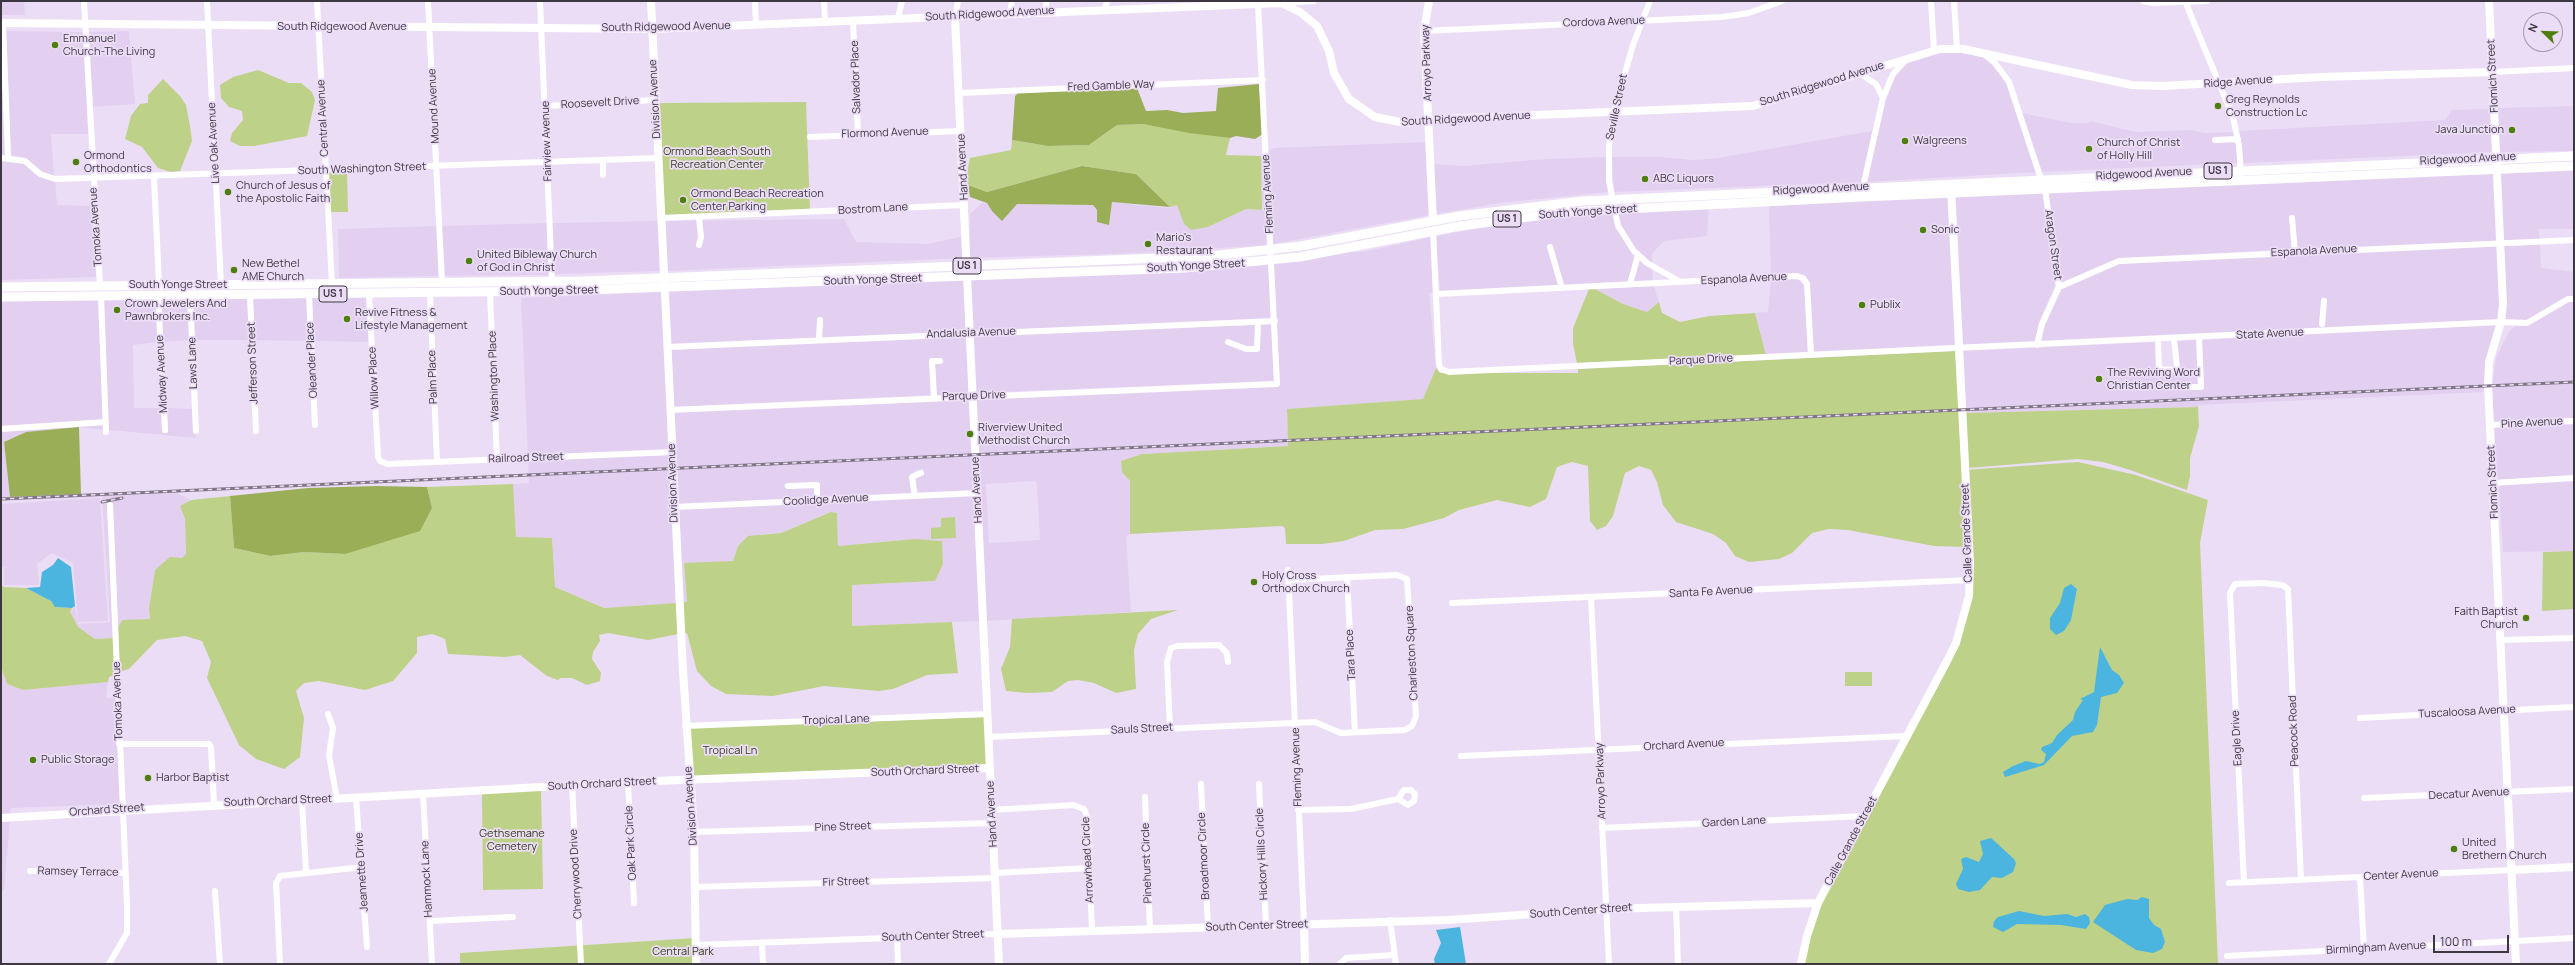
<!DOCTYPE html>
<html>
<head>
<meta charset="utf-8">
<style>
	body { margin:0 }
	#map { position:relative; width:2575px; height:965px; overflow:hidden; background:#ecddf7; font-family:Manrope,sans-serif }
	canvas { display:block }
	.frame { position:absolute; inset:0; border:2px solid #3d3741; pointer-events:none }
	.north { position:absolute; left:2523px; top:12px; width:40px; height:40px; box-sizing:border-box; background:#ecddf7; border:1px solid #a69bae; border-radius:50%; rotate:293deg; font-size:11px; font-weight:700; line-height:16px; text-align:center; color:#3d3741 }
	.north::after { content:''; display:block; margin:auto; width:14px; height:18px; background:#4e7e0c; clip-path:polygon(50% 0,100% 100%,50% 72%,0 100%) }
	.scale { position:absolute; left:2433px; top:935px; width:76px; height:18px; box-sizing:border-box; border:2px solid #3d3741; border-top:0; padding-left:5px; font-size:12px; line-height:14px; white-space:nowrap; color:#3d3741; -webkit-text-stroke:3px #ecddf7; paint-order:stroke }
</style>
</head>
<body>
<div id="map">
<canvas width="2575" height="965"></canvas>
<div class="frame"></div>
<div class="north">N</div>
<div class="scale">100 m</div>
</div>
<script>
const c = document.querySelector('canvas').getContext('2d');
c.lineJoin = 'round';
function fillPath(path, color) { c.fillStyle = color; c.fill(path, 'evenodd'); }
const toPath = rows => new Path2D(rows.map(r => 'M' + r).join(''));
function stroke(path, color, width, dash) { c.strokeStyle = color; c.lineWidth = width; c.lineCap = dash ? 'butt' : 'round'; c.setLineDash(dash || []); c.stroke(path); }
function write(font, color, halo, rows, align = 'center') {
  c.font = font + ' Manrope,sans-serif'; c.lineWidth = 3.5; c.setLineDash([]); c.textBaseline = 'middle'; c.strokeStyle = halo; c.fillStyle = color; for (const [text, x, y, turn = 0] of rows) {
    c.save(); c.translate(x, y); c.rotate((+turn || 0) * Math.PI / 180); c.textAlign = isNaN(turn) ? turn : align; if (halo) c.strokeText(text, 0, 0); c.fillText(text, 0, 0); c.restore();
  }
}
fillPath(toPath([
	[1,1,24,1,25,15,1,15],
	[6,31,83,32,88,134,51,134,54,176,41,172,26,158,11,155],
	[129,31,135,104,92,107,88,32],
	[1,48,5,155,1,155],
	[1957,52,1984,57,2000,74,2006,83,2036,172,1867,182,1885,101,1895,76,1909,60,1934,53],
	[2574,106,2574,151,2499,152,2497,108],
	[2491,109,2494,152,2243,163,2239,131,2445,120,2452,110],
	[2022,113,2071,123,2089,123,2090,121,2135,132,2192,130,2204,133,2233,132,2235,137,2212,138,2213,143,2236,142,2238,163,2041,172],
	[1876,114,1861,182,1614,192,1612,157,1661,157,1693,160,1718,158,1872,131],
	[1427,142,1430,215,1273,244,1269,151,1274,148],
	[1264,155,1268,245,1139,253,969,258,970,214,982,203,987,203,992,211,1017,204,1093,205,1109,225,1112,202,1168,208,1177,205,1184,224,1208,227,1246,209,1262,210,1261,157],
	[1606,157,1608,192,1500,203,1436,214,1434,164,1464,166,1545,159],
	[1,160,24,163,39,176,55,181,57,205,91,206,96,277,1,280],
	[2574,168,2574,229,2538,229,2540,239,2503,241,2500,170],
	[2494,170,2497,241,2297,249,2294,216,2289,215,2292,249,2118,259,2061,283,2048,192],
	[2043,192,2055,285,2039,322,2035,343,1963,345,1955,196],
	[1949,196,1957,345,1814,352,1806,277,1771,274,1769,205],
	[1709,207,1707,236,1664,241,1652,254,1652,263,1636,249,1621,225,1617,212],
	[1612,212,1616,227,1631,252,1652,269,1653,281,1564,285,1552,244,1547,245,1558,285,1440,291,1436,236,1530,219],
	[844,219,856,242,929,244,963,236,964,258,667,271,664,221],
	[658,221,661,271,555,274,552,223],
	[547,223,549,275,445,276,442,226],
	[437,226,439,276,339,278,338,229],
	[1431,237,1434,292,1429,293,1436,368,1423,399,1287,409,1288,446,1142,454,1121,462,1122,472,1130,481,1130,534,1126,536,1131,612,986,621,975,398,1280,386,1274,263,1345,252,1363,252],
	[1035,481,1037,484,1040,540,989,543,986,484],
	[2540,244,2541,268,2574,272,2574,296,2566,297,2526,321,2505,320,2503,246],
	[2497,246,2500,303,2499,320,2041,342,2045,325,2061,289,2119,264],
	[2322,297,2327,299,2325,327,2319,326],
	[1268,263,1272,319,972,331,970,279],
	[1796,278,1804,285,1808,353,1766,355,1755,313,1768,312,1771,280],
	[965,279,966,331,822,338,823,318,818,317,816,338,670,345,668,292],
	[1654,286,1659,302,1647,312,1623,304,1595,289],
	[662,292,669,450,528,456,521,298],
	[156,297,158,342,133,345,134,408,161,408,162,433,168,433,167,408,192,409,193,433,196,433,196,438,109,430,104,298],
	[366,297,369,342,314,341,312,298],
	[98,298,103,420,1,426,1,300],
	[161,298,188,298,189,340,163,342],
	[193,298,247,299,249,340,195,340],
	[307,298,309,341,255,340,253,299],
	[2574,301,2574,418,2494,422,2492,386,2496,358,2509,331,2516,326,2528,326,2569,302],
	[1273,324,1274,381,975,393,972,336],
	[2497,325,2486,392,2198,405,2198,407,1965,413,1963,351,2155,342,2156,369,2159,372,2174,372,2177,341,2196,340,2198,385,2184,385,2185,390,2201,390,2204,387,2202,340],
	[967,336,969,393,936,395,935,363,943,363,942,358,932,358,929,361,931,395,673,407,670,350],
	[969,399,974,491,917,493,915,478,924,475,923,469,915,471,910,475,911,494,820,498,820,485,816,482,784,484,785,489,814,487,814,498,677,504,673,412],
	[2574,423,2574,475,2498,480,2494,427],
	[103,425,103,430,80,427,26,432,4,442,10,497,170,490,191,500,180,506,185,519,186,554,182,558,155,570,149,608,151,619,118,628,113,503,107,502,113,638,95,639,77,627,70,612,75,606,78,624,110,622,102,497,1,501,1,431],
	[670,455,676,603,604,608,555,587,552,538,516,538,513,484,529,483,528,461],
	[2574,480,2574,551,2503,552,2499,485],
	[974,496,980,621,852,626,852,585,935,581,942,541,915,539,838,546,837,514,831,512,780,533,762,534,738,546,733,561,684,564,687,602,682,602,677,510],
	[100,498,108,621,78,622,73,563,52,553,37,564,39,585,4,585,4,567,1,567,1,504],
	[1,667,7,684,23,690,108,682,106,698,115,698,121,804,11,808,10,814,1,815],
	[1,820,10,820,4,890,1,892]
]), '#e3d0f0');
fillPath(toPath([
	[258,70,289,83,301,83,312,92,315,100,307,136,254,146,240,146,230,141,232,133,243,120,242,111,229,107,221,98,220,85,233,77],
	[163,79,180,96,186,105,190,126,192,141,180,171,171,172,158,168,142,147,125,139,131,116,140,104,148,103,148,95],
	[806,102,810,210,664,216,658,103],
	[1143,124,1230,138,1226,155,1261,156,1262,210,1246,209,1208,227,1191,230,1184,224,1177,205,1170,207,1136,174,1082,166,987,192,968,185,966,178,970,158,1011,150,1012,140,1048,146,1089,145,1117,125],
	[326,170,347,170,348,212,328,212],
	[1589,289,1595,289,1623,304,1647,312,1659,302,1662,313,1680,322,1709,316,1755,313,1766,355,1577,363,1573,344,1573,328],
	[1955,351,1966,547,1934,546,1848,530,1829,529,1812,533,1792,553,1779,559,1749,562,1735,556,1726,543,1713,534,1676,522,1663,505,1657,482,1651,470,1639,466,1625,473,1613,516,1606,526,1597,530,1590,521,1588,466,1572,462,1557,467,1546,499,1530,507,1497,500,1459,510,1444,518,1403,529,1375,530,1344,541,1322,544,1286,544,1285,528,1282,526,1130,534,1130,481,1122,472,1121,461,1142,454,1288,446,1287,409,1423,399,1436,368,1440,373,1578,373,1578,369],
	[2198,407,2199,426,2190,458,2190,476,2187,490,2127,469,2103,462,2078,459,1968,468,1965,413],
	[2078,462,2136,475,2208,500,2200,543,2218,964,1801,964,1818,903,1956,643,1969,596,1965,470],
	[513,484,516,537,552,538,555,587,604,608,676,603,678,634,648,640,608,633,599,635,600,641,593,652,592,659,601,673,600,681,587,685,572,678,561,678,558,680,547,676,520,655,505,657,448,654,445,639,432,634,417,637,417,653,393,681,365,690,319,681,304,683,296,691,304,718,300,757,284,769,256,759,239,745,207,678,211,662,202,641,185,636,157,640,129,669,119,672,118,628,122,620,150,619,149,608,155,570,170,557,182,558,186,554,185,519,180,506,191,500,230,496,234,548,270,556,304,552,345,554,432,508,427,487],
	[831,512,837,513,838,546,915,539,942,541,943,564,935,581,852,585,852,626,952,622,958,673,927,675,893,689,879,691,824,686,773,696,726,694,711,686,697,671,687,633,684,634,682,602,687,602,684,563,733,561,738,546,748,536,781,533],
	[955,517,956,538,931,539,931,528,941,527,941,518],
	[2574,551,2574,609,2542,611,2543,552],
	[1,585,4,587,26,588,51,601,56,607,72,608,70,612,78,627,95,639,113,638,114,675,109,677,108,682,23,690,7,684,1,667],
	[1178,610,1151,619,1138,634,1134,650,1136,689,1116,693,1094,683,1078,680,1068,681,1052,692,1028,693,1006,691,1001,669,1010,647,1012,619],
	[1845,672,1872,672,1872,686,1845,686],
	[985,717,987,766,692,777,688,728],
	[541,790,543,889,483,890,482,793],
	[696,938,696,964,460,964,460,953]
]), '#bed188');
fillPath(toPath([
	[1259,84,1263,134,1255,139,1236,136,1230,138,1189,133,1143,124,1117,125,1089,145,1048,146,1012,140,1015,96,1018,93,1137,88,1146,111,1167,110,1183,113,1216,111,1218,88],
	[1082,166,1136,174,1170,207,1112,202,1109,225,1097,222,1097,210,1093,205,1017,204,1002,221,992,211,987,203,970,197,968,185,987,192],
	[79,427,81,494,10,497,4,442,26,432],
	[376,486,427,487,432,508,420,531,345,554,304,552,270,556,234,548,230,496,308,488]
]), '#9aae58');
fillPath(toPath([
	[58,558,71,567,75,606,72,608,55,607,51,601,26,588,40,587,42,572,53,565],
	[2071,584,2077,589,2071,620,2064,631,2056,635,2050,629,2050,618,2060,603,2064,588],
	[2100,647,2112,670,2119,675,2124,683,2117,693,2101,697,2097,725,2093,732,2072,736,2044,765,2005,777,2003,772,2013,766,2026,761,2040,764,2044,762,2046,754,2041,750,2042,747,2052,743,2057,735,2073,720,2075,712,2083,700,2080,699,2094,692],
	[1991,838,2014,859,2016,863,2013,872,2002,878,1992,877,1980,890,1969,892,1958,889,1956,884,1963,869,1961,859,1966,857,1979,862,1983,854,1980,841],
	[2142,897,2149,899,2149,918,2154,925,2161,929,2165,942,2162,949,2153,953,2136,950,2093,922,2105,905,2127,899,2137,900],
	[2019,911,2044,916,2067,914,2076,917,2085,914,2089,917,2090,923,2086,929,2061,925,2017,924,2003,932,1993,927,1994,921,1998,917],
	[1460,927,1466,964,1435,964,1434,959,1441,943,1436,930]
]), '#4bb5e0');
stroke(toPath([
	[84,1,100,285],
	[207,1,221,285],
	[317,1,332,284],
	[428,1,442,283],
	[540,1,552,281],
	[755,1,756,25],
	[824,1,825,22],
	[1650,1,1633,45,1614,112,1609,147,1609,181,1618,226,1634,251,1647,263,1679,281],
	[1931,1,1934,51],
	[1954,1,1957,49],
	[2143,1,2152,3,2207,1],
	[2185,1,2233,117,2239,146,2241,173],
	[1282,3,1314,1],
	[1105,10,1107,1],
	[1044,12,1047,1],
	[1010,14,1012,1],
	[955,17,958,1],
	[898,18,902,1],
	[853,21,858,134],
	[3,23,8,157],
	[1424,31,1722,17,1749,13,1782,1],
	[1985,55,1995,63,2009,82,2041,179],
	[2492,72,2574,68],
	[1859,73,1876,84,1883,98],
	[959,93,1263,80],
	[546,106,655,100],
	[810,137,961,131],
	[2215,140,2238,139],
	[1,158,25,161,40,174,55,179,658,158],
	[603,175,603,160],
	[154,177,159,284],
	[1863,187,1883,98,1893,74,1905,61],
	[661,218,965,205],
	[2292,218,2295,252],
	[1433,231,1439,364,1441,369,1449,372,2501,322,2527,323,2568,299,2574,299],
	[699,245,701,237,699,217],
	[1550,247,1562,288],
	[1630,284,1638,255],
	[2059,287,2119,261,2574,240],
	[490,292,497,460],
	[430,293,437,461],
	[369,294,378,457,380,461,387,464,672,452],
	[1437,294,1797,276,1803,278,1807,284,1811,355],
	[158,295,165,430],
	[190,295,196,431],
	[250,295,256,431],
	[309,295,315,425],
	[101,296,106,432],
	[2322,324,2324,301],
	[2158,339,2159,369,2172,370,2177,367,2174,339],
	[819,340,820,320],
	[1228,342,1246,349,1257,349,1258,322],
	[2037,345,2042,324,2059,287,2045,189],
	[667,347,1275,321],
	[2187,387,2201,387,2199,337],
	[934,397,932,361,940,361],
	[670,410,1277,384,1258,4],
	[2491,425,2574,421],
	[1,429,106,422],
	[2493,483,2574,478],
	[788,486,817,485,817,501],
	[915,496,912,477,921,473],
	[674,507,977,493],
	[1288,570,1304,924],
	[1347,577,1355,732],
	[1591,597,1609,964],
	[1452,603,1969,580],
	[2501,640,2574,638],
	[328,714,333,728,329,755,337,799],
	[2360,718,2574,707],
	[685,726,987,714],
	[1170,728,1167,662,1171,648,1177,646,1219,645,1227,653,1228,662],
	[989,737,1315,722,1341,733,1405,730,1412,726,1416,716,1407,579,1397,575,1289,580],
	[119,744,209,744,211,747,214,804],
	[1461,756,1906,736],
	[628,782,634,903],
	[1201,784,1208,927],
	[1259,784,1266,925],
	[572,785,581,964],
	[423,793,432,964],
	[1145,797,1150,930],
	[356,798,367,947],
	[2364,798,2574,789],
	[302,801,306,872],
	[992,810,1073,805,1084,809,1088,819,1092,932],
	[1298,810,1351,809,1398,799,1408,805,1414,801,1415,794,1411,790,1404,790,1398,799],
	[1602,828,1865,816],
	[694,832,993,823],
	[30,871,125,873],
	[995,873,1090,868],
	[2360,877,2364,948],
	[2244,882,2230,593,2235,584,2263,583,2282,585,2288,589,2301,880],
	[2229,883,2512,870],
	[696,887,995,878],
	[215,891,220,964],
	[1676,906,1678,964],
	[1390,920,1396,964],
	[430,921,513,917],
	[897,937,898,964],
	[762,944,763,964],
	[696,945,998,934],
	[2227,956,2574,938],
	[109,964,127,933,127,905,110,505],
	[280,964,276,883,280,876,363,867],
	[1340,964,1346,958,1394,955]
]), '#fff', 6);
stroke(toPath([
	[651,1,683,671,694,832,696,964],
	[1429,1,1424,31,1433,221],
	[2489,1,2503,304,2501,322,2489,362,2488,386,2516,964],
	[955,17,999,964],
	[1,23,652,29,1281,3,1300,12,1317,26,1329,51,1334,73,1349,99,1375,117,1405,123,1440,119,1753,106,1940,49,1963,49,2132,85,2163,86,2321,77,2492,72],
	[1,818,628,782,990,768],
	[2512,870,2574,867],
	[1304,924,1305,964],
	[998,934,1448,920,1606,909,1818,903],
	[1801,964,1807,936,1818,903,1947,661,1956,643,1969,596,1970,563,1951,188]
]), '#fff', 8);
stroke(toPath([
	[1,287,583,281,1210,256,1301,246,1459,216,1582,201,2574,156],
	[1,297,558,291,1185,268,1300,257,1460,226,1567,212,1862,197,2574,166]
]), '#fff', 9);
const rail = toPath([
	[1,499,2574,382],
	[102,502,122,498]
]);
stroke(rail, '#7f7585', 3);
stroke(rail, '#ecddf7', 1.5, [4.5]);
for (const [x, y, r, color] of [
	[55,45,4,"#4e7e0c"],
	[2218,106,4,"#4e7e0c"],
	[2512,130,4,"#4e7e0c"],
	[1905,141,4,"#4e7e0c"],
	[2089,149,4,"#4e7e0c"],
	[76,162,4,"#4e7e0c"],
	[1645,179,4,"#4e7e0c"],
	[228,192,4,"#4e7e0c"],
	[683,200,4,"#4e7e0c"],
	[1923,230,4,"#4e7e0c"],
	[1148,244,4,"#4e7e0c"],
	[469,261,4,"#4e7e0c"],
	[234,270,4,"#4e7e0c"],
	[1862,305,4,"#4e7e0c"],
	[117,310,4,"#4e7e0c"],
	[347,319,4,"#4e7e0c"],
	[2099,379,4,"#4e7e0c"],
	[970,434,4,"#4e7e0c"],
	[1254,582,4,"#4e7e0c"],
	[2526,618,4,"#4e7e0c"],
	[33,760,4,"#4e7e0c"],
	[148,778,4,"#4e7e0c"],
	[2454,849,4,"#4e7e0c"]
]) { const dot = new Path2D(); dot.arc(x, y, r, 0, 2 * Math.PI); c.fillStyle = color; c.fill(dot); stroke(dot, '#ecddf7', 1.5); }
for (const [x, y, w] of [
	[2218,171,28],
	[1507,219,28],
	[967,266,28],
	[333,294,28]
]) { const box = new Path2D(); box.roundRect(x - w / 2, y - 8, w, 16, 3); c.fillStyle = '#ecddf7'; c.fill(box); stroke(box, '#3d3741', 1); }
write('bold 10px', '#3d3741', null, [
	["US 1",2218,171],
	["US 1",1507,219],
	["US 1",967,266],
	["US 1",333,294]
]);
write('11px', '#3d3741', '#ecddf7', [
	["South Ridgewood Avenue",990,14,-3],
	["Cordova Avenue",1604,22,-2],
	["South Ridgewood Avenue",342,27],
	["South Ridgewood Avenue",666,27,-1],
	["Arroyo Parkway",1427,63,-92],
	["Flomich Street",2493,76,-93],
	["Salvador Place",856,77,-92],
	["Ridge Avenue",2238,82,-4],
	["South Ridgewood Avenue",1822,84,-17],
	["Fred Gamble Way",1111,86,-2],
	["Division Avenue",655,99,-93],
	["Roosevelt Drive",600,103,-3],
	["Mound Avenue",434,106,-93],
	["Seville Street",1617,107,-78],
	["Central Avenue",323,118,-93],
	["South Ridgewood Avenue",1466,119,-3],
	["Flormond Avenue",885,133,-2],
	["Fairview Avenue",547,141,-92],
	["Live Oak Avenue",214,143,-93],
	["Ridgewood Avenue",2468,159,-3],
	["Hand Avenue",963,167,-93],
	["South Washington Street",362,169,-2],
	["Ridgewood Avenue",2144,174,-3],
	["Ridgewood Avenue",1821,189,-3],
	["Fleming Avenue",1268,194,-93],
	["Bostrom Lane",873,209,-3],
	["South Yonge Street",1588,212,-4],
	["Tomoka Avenue",96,227,-94],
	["Aragon Street",2053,245,82],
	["Espanola Avenue",2314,251,-3],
	["South Yonge Street",1196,266,-3],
	["Espanola Avenue",1744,279,-3],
	["South Yonge Street",873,280,-2],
	["South Yonge Street",178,285],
	["South Yonge Street",549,291,-1],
	["Andalusia Avenue",971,333,-2],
	["State Avenue",2270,334,-3],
	["Oleander Place",312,360,-93],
	["Parque Drive",1701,360,-3],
	["Laws Lane",193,363,-92],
	["Jefferson Street",253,363,-92],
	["Midway Avenue",162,374,-93],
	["Washington Place",494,376,-92],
	["Palm Place",433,377,-92],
	["Willow Place",374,378,-93],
	["Parque Drive",974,396,-2],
	["Pine Avenue",2532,423,-3],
	["Railroad Street",526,458,-2],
	["Flomich Street",2493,482,-93],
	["Division Avenue",673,483,-92],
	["Hand Avenue",977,490,-93],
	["Coolidge Avenue",826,500,-3],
	["Calle Grande Street",1967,533,-92],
	["Santa Fe Avenue",1711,592,-3],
	["Charleston Square",1412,653,-93],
	["Tara Place",1351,655,-93],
	["Tomoka Avenue",118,701,-92],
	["Tuscaloosa Avenue",2467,712,-3],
	["Tropical Lane",836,720,-2],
	["Sauls Street",1142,729,-3],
	["Peacock Road",2294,731,-92],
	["Eagle Drive",2237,738,-93],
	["Orchard Avenue",1684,745,-3],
	["Fleming Avenue",1297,767,-92],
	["South Orchard Street",925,771,-2],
	["Arroyo Parkway",1601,781,-92],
	["South Orchard Street",602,784,-3],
	["Decatur Avenue",2469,794,-3],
	["South Orchard Street",278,801,-2],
	["Division Avenue",691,806,-94],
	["Orchard Street",107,810,-4],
	["Hand Avenue",992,814,-93],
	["Garden Lane",1734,822,-3],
	["Pine Street",843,827,-2],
	["Calle Grande Street",1851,841,-62],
	["Oak Park Circle",631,843,-93],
	["Hickory Hills Circle",1262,854,-93],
	["Broadmoor Circle",1204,856,-93],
	["Arrowhead Circle",1088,860,-93],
	["Pinehurst Circle",1147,863,-92],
	["Ramsey Terrace",78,872,1],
	["Jeannette Drive",362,872,-94],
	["Cherrywood Drive",576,874,-93],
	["Center Avenue",2401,875,-3],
	["Hammock Lane",427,879,-93],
	["Fir Street",846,882,-2],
	["South Center Street",1581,911,-4],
	["South Center Street",1257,926,-2],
	["South Center Street",933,936,-2],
	["Birmingham Avenue",2376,948,-3]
]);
write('11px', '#3d3741', '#ecddf7', [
	["Emmanuel",63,39],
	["Church-The Living",63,52],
	["Greg Reynolds",2226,100],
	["Construction Lc",2226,113],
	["Java Junction",2504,130,"right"],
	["Walgreens",1913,141],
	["Church of Christ",2097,143],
	["of Holly Hill",2097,156],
	["Ormond",84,156],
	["Orthodontics",84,169],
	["ABC Liquors",1653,179],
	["Church of Jesus of",236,186],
	["the Apostolic Faith",236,199],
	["Ormond Beach Recreation",691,194],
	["Center Parking",691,207],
	["Sonic",1931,230],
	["Mario's",1156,238],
	["Restaurant",1156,251],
	["United Bibleway Church",477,255],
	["of God in Christ",477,268],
	["New Bethel",242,264],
	["AME Church",242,277],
	["Crown Jewelers And",125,304],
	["Pawnbrokers Inc.",125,317],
	["Publix",1870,305],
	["Revive Fitness &",355,313],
	["Lifestyle Management",355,326],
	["The Reviving Word",2107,373],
	["Christian Center",2107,386],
	["Riverview United",978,428],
	["Methodist Church",978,441],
	["Holy Cross",1262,576],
	["Orthodox Church",1262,589],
	["Faith Baptist",2518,612,"right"],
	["Church",2518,625,"right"],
	["Public Storage",41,760],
	["Harbor Baptist",156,778],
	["United",2462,843],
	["Brethern Church",2462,856]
], 'left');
write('11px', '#333c17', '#ecddf7', [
	["Ormond Beach South",717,152],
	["Recreation Center",717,165],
	["Tropical Ln",730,751],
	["Gethsemane",512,834],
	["Cemetery",512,847],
	["Central Park",683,952]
]);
</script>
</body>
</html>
